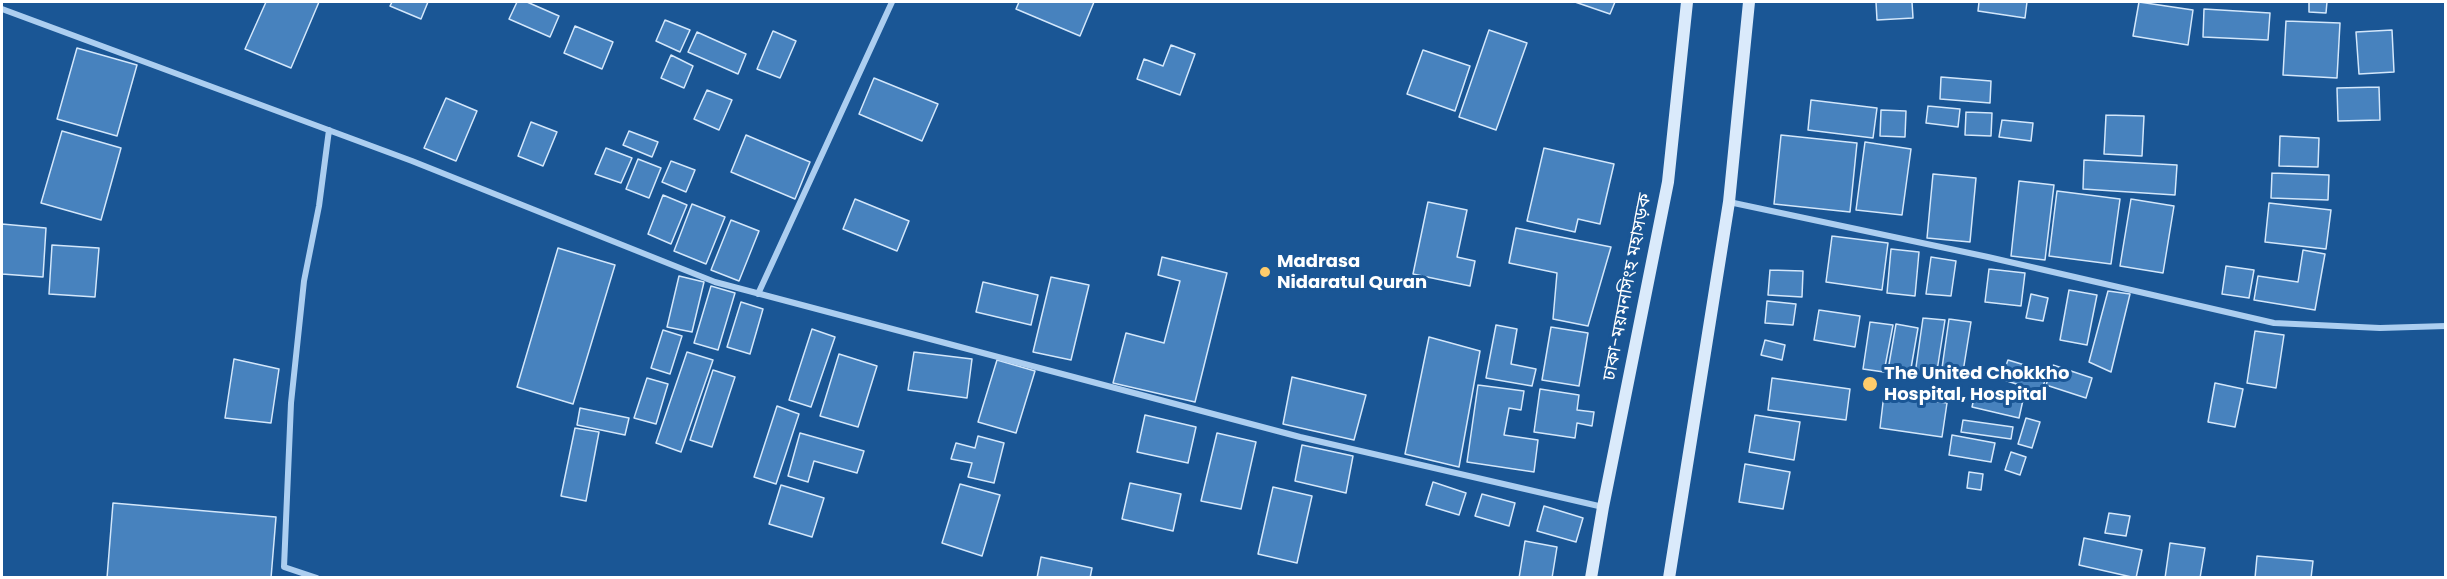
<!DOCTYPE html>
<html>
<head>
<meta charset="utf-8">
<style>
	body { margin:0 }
	#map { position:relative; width:2447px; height:579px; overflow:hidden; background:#1a5695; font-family:Poppins,sans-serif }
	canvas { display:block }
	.frame { position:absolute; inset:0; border:3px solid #fff; pointer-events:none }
</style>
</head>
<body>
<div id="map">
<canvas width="2447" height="579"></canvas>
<div class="frame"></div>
</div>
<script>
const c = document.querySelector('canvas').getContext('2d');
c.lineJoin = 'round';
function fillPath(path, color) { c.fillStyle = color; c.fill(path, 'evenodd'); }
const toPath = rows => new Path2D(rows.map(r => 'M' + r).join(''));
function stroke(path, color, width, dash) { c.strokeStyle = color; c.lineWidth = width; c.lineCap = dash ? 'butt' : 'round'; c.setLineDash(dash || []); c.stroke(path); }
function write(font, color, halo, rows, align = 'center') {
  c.font = font + ' Poppins,"Noto Sans Bengali",sans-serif'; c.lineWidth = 6; c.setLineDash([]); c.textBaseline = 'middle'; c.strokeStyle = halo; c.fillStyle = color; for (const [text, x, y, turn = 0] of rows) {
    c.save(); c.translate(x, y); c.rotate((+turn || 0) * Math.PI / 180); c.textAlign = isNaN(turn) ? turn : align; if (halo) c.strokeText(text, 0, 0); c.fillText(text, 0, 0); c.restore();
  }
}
const building = toPath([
	[266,2,319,2,291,68,245,49,266,2],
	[392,2,428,2,421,19,390,6,392,2],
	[517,2,527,2,559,16,550,37,509,19,517,2],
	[1019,2,1094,2,1080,36,1016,9,1019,2],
	[1575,2,1615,2,1610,14,1575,2],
	[1876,2,1912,2,1913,18,1877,20,1876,2],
	[1979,2,2027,2,2025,18,1978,11,1979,2],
	[2139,2,2193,10,2188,45,2133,36,2139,2],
	[2309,2,2327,2,2326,13,2309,12,2309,2],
	[2204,9,2270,13,2268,40,2203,37,2204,9],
	[665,20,690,30,680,52,656,41,665,20],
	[2286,21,2340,23,2337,78,2283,75,2286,21],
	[575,26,613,42,602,69,564,53,575,26],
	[1489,30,1527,43,1496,130,1459,117,1489,30],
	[2392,30,2394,72,2359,74,2356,32,2392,30],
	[773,31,796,41,780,78,757,69,773,31],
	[697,32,746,54,738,74,688,52,697,32],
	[1171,45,1195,54,1180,95,1137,79,1144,59,1163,66,1171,45],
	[77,48,137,65,117,136,57,119,77,48],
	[1423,50,1470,66,1455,111,1407,94,1423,50],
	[671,55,693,66,684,88,661,78,671,55],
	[1941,77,1991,81,1990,103,1940,99,1941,77],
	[874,78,938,104,922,141,859,114,874,78],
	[2379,87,2380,120,2338,121,2337,88,2379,87],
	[707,90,732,100,719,130,694,119,707,90],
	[446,98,477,111,456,161,424,148,446,98],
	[1811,100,1877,108,1873,138,1808,130,1811,100],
	[1928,106,1960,109,1958,127,1926,123,1928,106],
	[1881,110,1906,111,1905,137,1880,136,1881,110],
	[1966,112,1992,113,1991,136,1965,135,1966,112],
	[2106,115,2144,116,2142,156,2104,154,2106,115],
	[2002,120,2033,123,2031,141,1999,137,2002,120],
	[531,122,557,132,543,166,518,156,531,122],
	[62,131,121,148,101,220,41,203,62,131],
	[629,131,658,142,652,157,623,145,629,131],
	[746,135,810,162,795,199,731,172,746,135],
	[1781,135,1857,143,1850,212,1774,204,1781,135],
	[2280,136,2319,138,2318,167,2279,166,2280,136],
	[1865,142,1911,149,1902,215,1856,210,1865,142],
	[606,148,632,158,621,183,595,174,606,148],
	[1544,148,1614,164,1600,224,1578,219,1575,232,1527,221,1544,148],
	[638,159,661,168,649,198,626,189,638,159],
	[2084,160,2177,165,2175,195,2083,189,2084,160],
	[671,161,695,170,686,192,662,182,671,161],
	[2272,173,2329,175,2328,200,2271,198,2272,173],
	[1933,174,1976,178,1970,242,1927,238,1933,174],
	[2019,181,2054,185,2045,260,2011,256,2019,181],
	[2057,191,2120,199,2111,264,2049,256,2057,191],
	[663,195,687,205,671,244,648,234,663,195],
	[855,199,909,221,897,251,843,229,855,199],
	[2131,199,2174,206,2163,273,2120,266,2131,199],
	[1428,202,1467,210,1457,257,1475,261,1470,286,1413,274,1428,202],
	[2269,203,2331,210,2326,249,2265,242,2269,203],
	[692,204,725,217,706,264,674,251,692,204],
	[731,220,759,231,739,281,711,270,731,220],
	[2,224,46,228,43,277,2,274,2,224],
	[1516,228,1611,247,1588,326,1553,319,1557,273,1509,263,1516,228],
	[1832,236,1888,243,1882,290,1826,282,1832,236],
	[52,245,99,248,95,297,49,294,52,245],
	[558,248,615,265,573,404,517,387,558,248],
	[1891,249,1919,252,1915,296,1887,293,1891,249],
	[2303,250,2325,254,2315,310,2254,300,2258,276,2298,282,2303,250],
	[1162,257,1227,273,1195,402,1113,383,1126,333,1164,343,1180,281,1158,275,1162,257],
	[1931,257,1956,261,1951,296,1926,294,1931,257],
	[2226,266,2254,270,2249,298,2222,294,2226,266],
	[1989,269,2025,273,2021,306,1985,302,1989,269],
	[1770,270,1803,271,1802,297,1768,295,1770,270],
	[679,276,704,282,692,332,667,327,679,276],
	[1051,277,1089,285,1071,360,1033,352,1051,277],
	[983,282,1038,295,1031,325,976,312,983,282],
	[711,286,735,293,718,350,694,343,711,286],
	[2069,290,2097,295,2087,345,2060,340,2069,290],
	[2108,291,2130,294,2111,372,2089,362,2108,291],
	[2031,294,2048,298,2043,321,2026,318,2031,294],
	[1767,301,1796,304,1793,325,1765,323,1767,301],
	[741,302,763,309,750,354,727,347,741,302],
	[1819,310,1860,316,1855,347,1814,340,1819,310],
	[1923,318,1945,320,1936,377,1915,374,1923,318],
	[1949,319,1971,322,1962,378,1941,375,1949,319],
	[1870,322,1893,325,1884,372,1863,369,1870,322],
	[1896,324,1918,328,1910,374,1888,370,1896,324],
	[1496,325,1517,329,1511,364,1536,369,1532,386,1486,378,1496,325],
	[1551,327,1588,333,1579,386,1542,380,1551,327],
	[812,329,835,337,811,407,789,400,812,329],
	[663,330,682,336,670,374,651,368,663,330],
	[2255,331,2284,335,2276,388,2247,383,2255,331],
	[1429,337,1480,351,1459,467,1405,454,1429,337],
	[1765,340,1785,345,1782,360,1761,355,1765,340],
	[687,352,713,360,681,452,656,443,687,352],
	[914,352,972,359,967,398,908,390,914,352],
	[839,354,877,366,858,427,820,416,839,354],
	[234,359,279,369,271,423,225,418,234,359],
	[997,360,1035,371,1016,433,978,422,997,360],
	[2008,360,2048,372,2041,392,2001,379,2008,360],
	[2053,365,2092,378,2086,398,2046,385,2053,365],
	[713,370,735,377,712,447,690,440,713,370],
	[1292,377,1366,395,1354,440,1283,424,1292,377],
	[647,378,668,384,656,424,634,418,647,378],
	[1772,378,1850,389,1846,420,1768,410,1772,378],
	[2215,383,2243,389,2235,427,2208,422,2215,383],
	[1478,385,1524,391,1521,410,1509,408,1504,435,1538,440,1534,472,1467,462,1478,385],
	[1540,389,1579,395,1577,410,1594,412,1592,426,1577,423,1575,438,1534,432,1540,389],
	[1976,389,2023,400,2019,418,1972,407,1976,389],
	[1884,394,1947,403,1942,437,1880,428,1884,394],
	[777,406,799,414,776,484,754,477,777,406],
	[580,408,629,418,625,435,577,425,580,408],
	[1145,415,1196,427,1188,463,1137,452,1145,415],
	[1755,415,1800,422,1794,460,1749,452,1755,415],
	[2026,418,2040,422,2032,448,2018,444,2026,418],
	[1963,420,2013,427,2011,439,1961,432,1963,420],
	[575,428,599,432,586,501,561,496,575,428],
	[800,433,864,451,857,473,814,461,808,482,788,476,800,433],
	[1217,433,1256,442,1241,509,1201,501,1217,433],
	[1952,435,1995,443,1991,462,1949,455,1952,435],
	[978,436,1004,443,994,483,968,477,972,463,951,459,956,443,975,448,978,436],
	[1302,445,1353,456,1346,493,1295,481,1302,445],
	[2011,452,2026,457,2020,475,2005,470,2011,452],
	[1745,464,1790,472,1783,509,1739,502,1745,464],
	[1969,472,1983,474,1981,490,1967,488,1969,472],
	[1433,482,1466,493,1459,515,1426,505,1433,482],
	[1130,483,1181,494,1173,531,1122,519,1130,483],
	[960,484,1000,495,982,556,942,543,960,484],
	[781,485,824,498,812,537,769,524,781,485],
	[1273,487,1312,496,1297,563,1258,554,1273,487],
	[1482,494,1515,503,1509,526,1475,516,1482,494],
	[113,503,276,517,271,578,107,578,113,503],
	[1544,506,1583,518,1576,542,1537,531,1544,506],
	[2109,513,2130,516,2126,536,2105,533,2109,513],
	[2084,538,2142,550,2136,578,2079,565,2084,538],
	[1525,541,1557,547,1552,578,1519,578,1525,541],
	[2170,543,2205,548,2200,578,2165,578,2170,543],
	[2257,556,2313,561,2311,578,2255,578,2257,556],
	[1041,557,1092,568,1090,578,1037,578,1041,557]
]);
fillPath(building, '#4782be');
stroke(building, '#d3e7fb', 1.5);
stroke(toPath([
	[2,9,412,161,715,282,1300,437,1603,507],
	[1729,202,1988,257,2274,323,2380,328,2446,326],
	[758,294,892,2],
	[317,578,284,567,291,403,304,281,319,206,329,130]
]), '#accef0', 6);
stroke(toPath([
	[1591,578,1603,507,1668,182,1687,2],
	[1669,578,1729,202,1749,2]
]), '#daeafb', 12);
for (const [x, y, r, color] of [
	[1265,272,6,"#ffcc6b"],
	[1870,384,8,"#ffcc6b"]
]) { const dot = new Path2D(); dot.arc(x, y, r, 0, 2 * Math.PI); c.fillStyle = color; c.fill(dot); stroke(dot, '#1a5695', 2); }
write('bold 18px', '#fff', '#1a5695', [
	["Madrasa",1277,262],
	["Nidaratul Quran",1277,283],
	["The United Chokkho",1884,374],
	["Hospital, Hospital",1884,395]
], 'left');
write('18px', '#fff', '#1a5695', [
	["ঢাকা-ময়মনসিংহ মহাসড়ক",1628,287,-79]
]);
</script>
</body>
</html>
